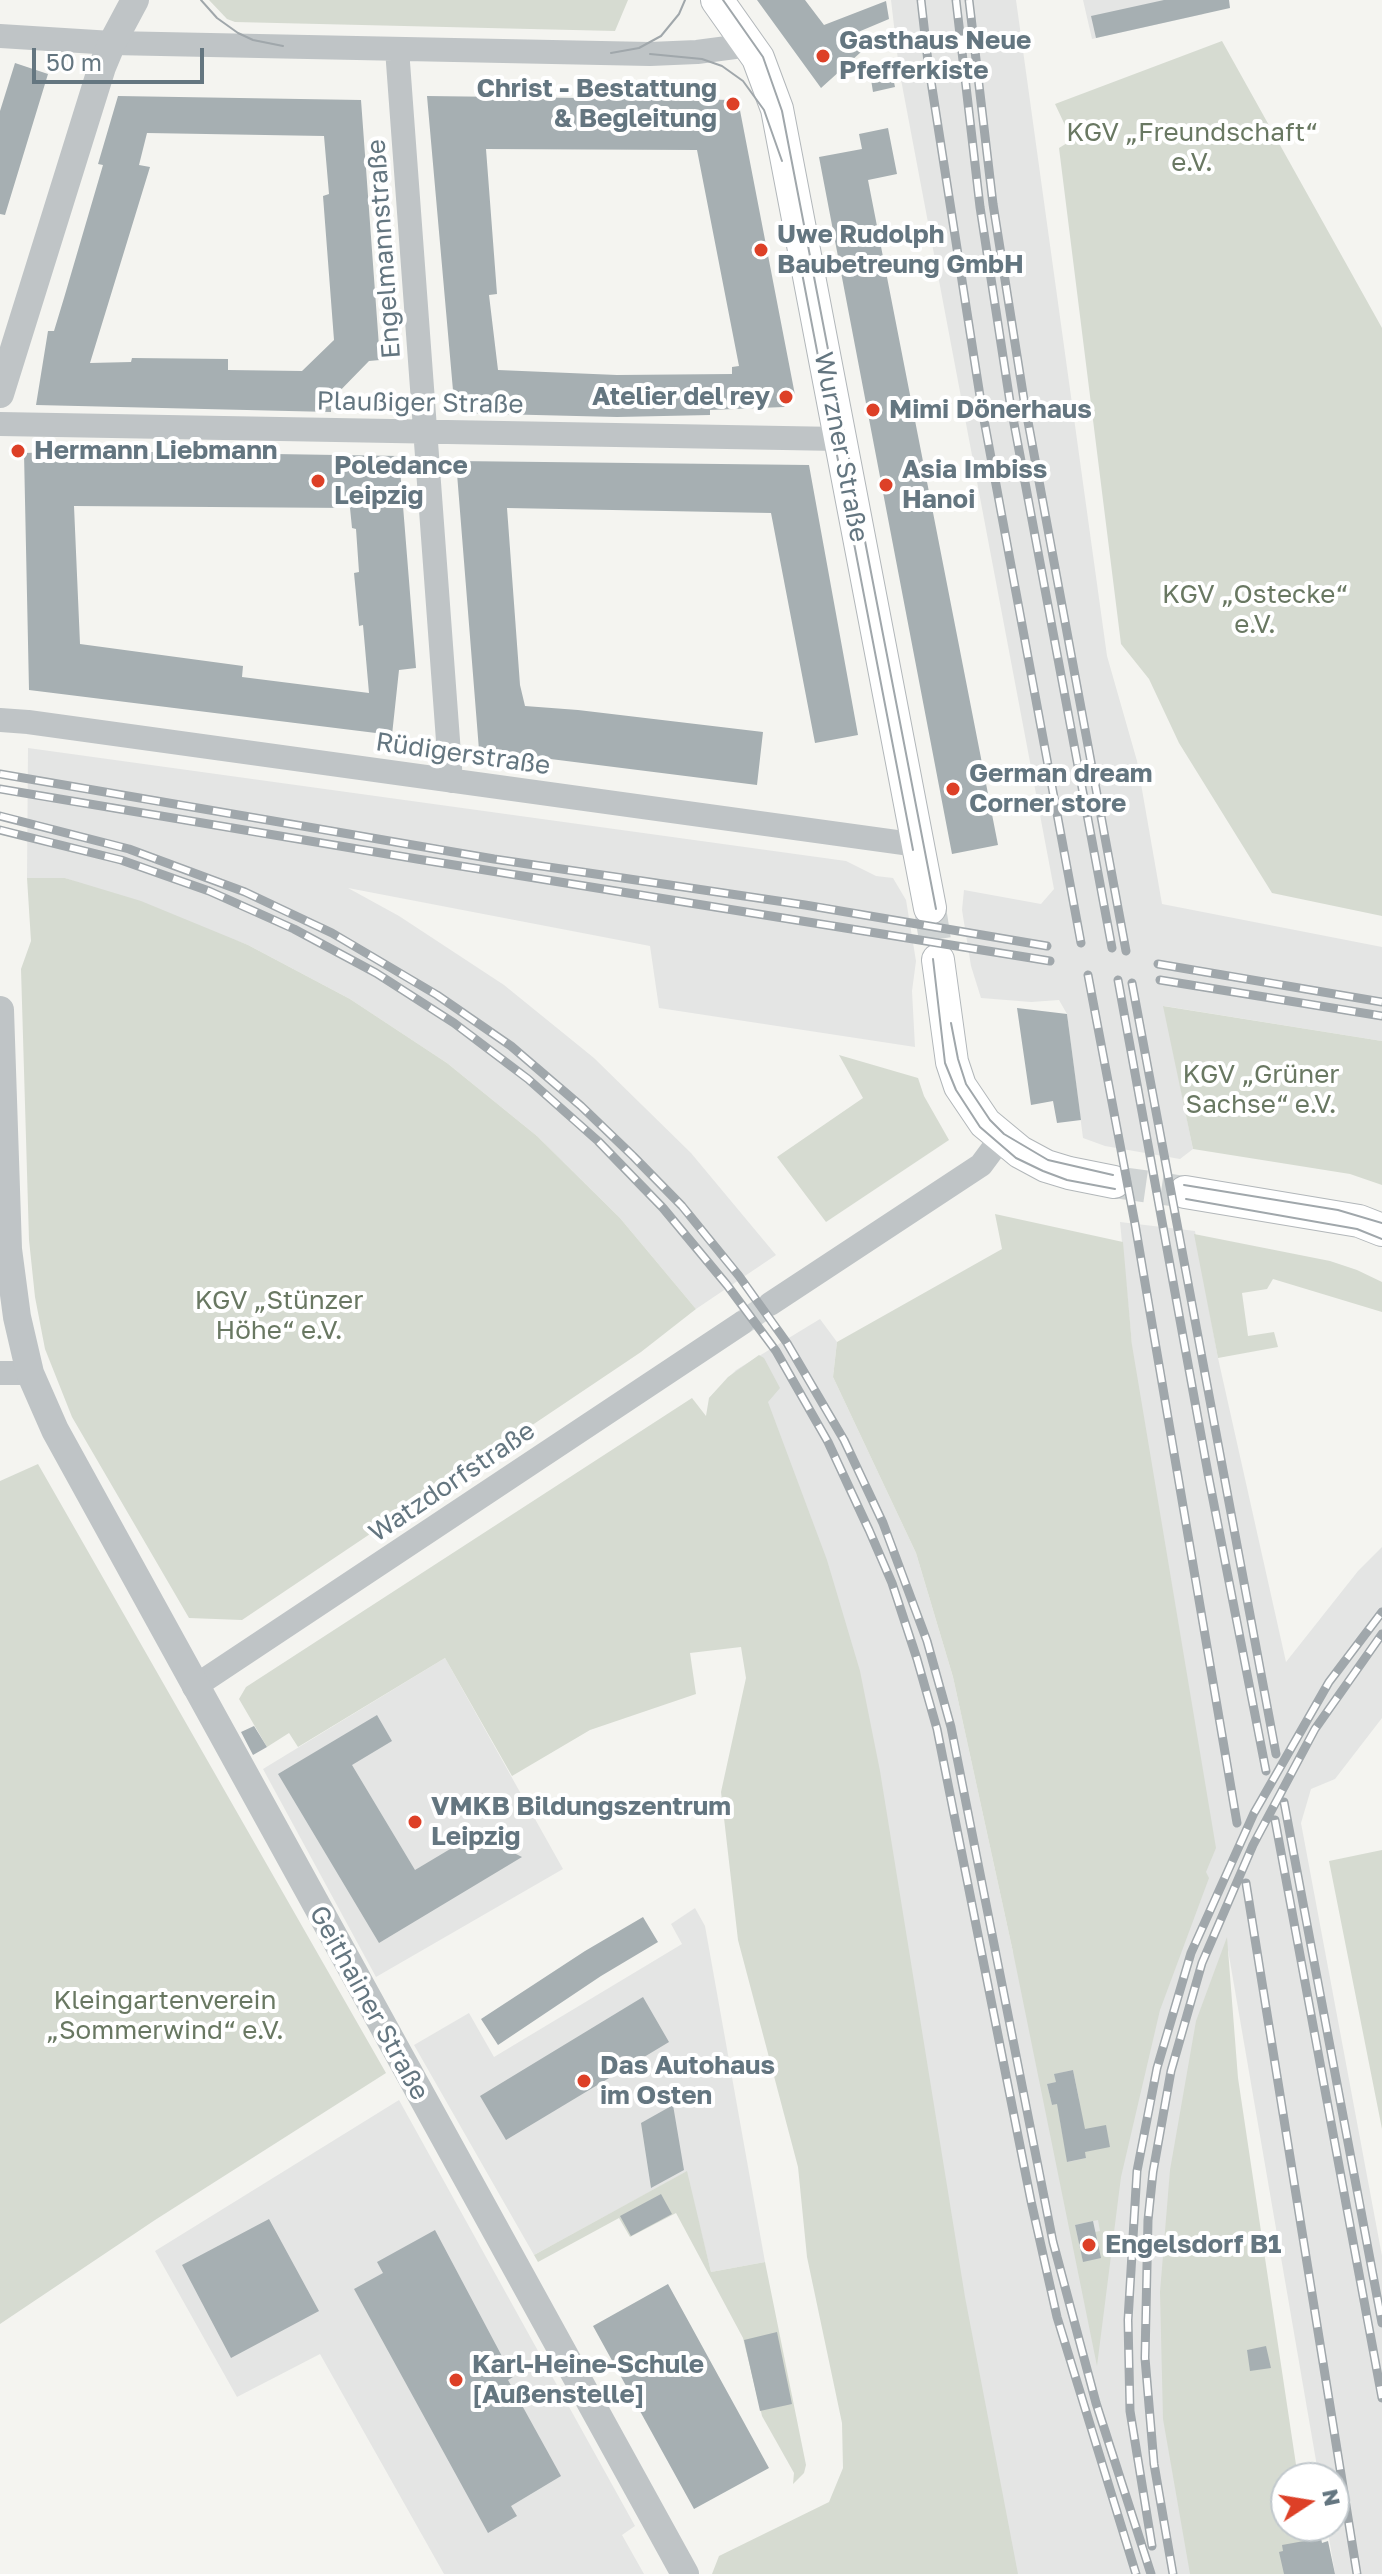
<!DOCTYPE html>
<html>
<head>
<meta charset="utf-8">
<style>
	body { margin:0 }
	#map { position:relative; width:1382px; height:2574px; overflow:hidden; background:#f4f4f0; font-family:"Golos Text",sans-serif }
	canvas { display:block }
	.north { position:absolute; left:1270px; top:2462px; width:80px; height:80px; box-sizing:border-box; background:#fff; border:2px solid #c1c8cc; border-radius:50%; rotate:78deg; font-size:22px; font-weight:700; line-height:32px; text-align:center; color:#647680 }
	.north::after { content:''; display:block; margin:auto; width:28px; height:36px; background:#dd4027; clip-path:polygon(50% 0,100% 100%,50% 72%,0 100%) }
	.scale { position:absolute; left:32px; top:48px; width:172px; height:36px; box-sizing:border-box; border:4px solid #647680; border-top:0; padding-left:10px; font-size:24px; line-height:28px; white-space:nowrap; color:#647680; -webkit-text-stroke:6px #fff; paint-order:stroke }
</style>
</head>
<body>
<div id="map">
<canvas width="1382" height="2574"></canvas>
<div class="north">N</div>
<div class="scale">50 m</div>
</div>
<script>
const c = document.querySelector('canvas').getContext('2d');
c.lineJoin = 'round';
function fillPath(path, color) { c.fillStyle = color; c.fill(path, 'evenodd'); }
const toPath = rows => new Path2D(rows.map(r => 'M' + r).join(''));
function stroke(path, color, width, dash) { c.strokeStyle = color; c.lineWidth = width; c.lineCap = dash ? 'butt' : 'round'; c.setLineDash(dash || []); c.stroke(path); }
function write(font, color, halo, rows, align = 'center') {
  c.font = font + ' "Golos Text",sans-serif'; c.lineWidth = 8; c.setLineDash([]); c.textBaseline = 'middle'; c.strokeStyle = halo; c.fillStyle = color; for (const [text, x, y, turn = 0] of rows) {
    c.save(); c.translate(x, y); c.rotate((+turn || 0) * Math.PI / 180); c.textAlign = isNaN(turn) ? turn : align; if (halo) c.strokeText(text, 0, 0); c.fillText(text, 0, 0); c.restore();
  }
}
fillPath(toPath([
	[891,0,1016,0,1107,656,1137,761,1162,904,1382,947,1382,1041,1164,1006,1193,1149,1180,1159,1105,1146,1083,1138,1067,1014,1059,1000,1031,1002,981,998,971,966,962,910,964,890,1041,904,1054,889,899,69],
	[1083,0,1201,0,1204,14,1092,39],
	[28,748,846,861,876,876,893,878,906,900,916,961,912,991,915,1047,659,1008,650,946,348,888,399,916,504,985,594,1058,691,1153,776,1255,696,1309,620,1218,537,1136,447,1063,350,999,248,945,65,878,27,878],
	[1120,1222,1195,1231,1218,1358,1286,1662,1358,1571,1382,1547,1382,1718,1335,1779,1311,1789,1301,1823,1382,2256,1382,2574,1335,2574,1327,2526,1334,2526,1334,2478,1319,2478,1228,1950,1217,2574,992,2574,709,1398,736,1370,820,1319,837,1342,833,1377,916,1553,953,1677,1013,1952,1132,1345],
	[445,1658,563,1869,376,1977,263,1769],
	[695,1908,705,1926,765,2262,711,2272,686,2172,534,2255,414,2045,469,2013,494,2057,682,1944,671,1924],
	[399,2100,635,2526,622,2535,644,2574,444,2574,320,2354,237,2397,155,2251]
]), '#e4e5e4');
fillPath(toPath([
	[209,0,628,0,615,31,235,22,227,19],
	[1222,41,1382,328,1382,916,1272,893,1179,743,1149,679,1121,644,1059,148,1072,140,1055,104],
	[27,878,65,878,141,901,248,945,350,999,447,1063,537,1136,620,1218,696,1309,641,1352,242,1620,189,1618,72,1417,45,1349,35,1297,29,1240,21,969,31,941],
	[1163,1006,1382,1041,1382,1185,1350,1174,1193,1149],
	[839,1055,918,1078,924,1096,949,1140,826,1222,777,1157,863,1098],
	[995,1214,1123,1242,1132,1345,1216,1848,1206,1872,1209,1878,1160,2010,1121,2177,1097,2366,1013,1952,953,1677,916,1553,833,1377,837,1342,1002,1249],
	[1073,2070,1079,2099,1052,2105,1047,2084,1056,2082,1055,2074],
	[1078,2117,1086,2158,1068,2162,1060,2121],
	[1098,2220,1100,2231,1095,2232,1100,2258,1083,2261,1075,2225],
	[1194,1234,1330,1261,1357,1270,1382,1282,1382,1312,1273,1279,1267,1289,1242,1293,1248,1336,1274,1332,1278,1347,1218,1358],
	[759,1355,764,1358,780,1388,768,1402,827,1560,860,1671,880,1771,965,2297,1018,2574,712,2574,719,2556,829,2502,843,2468,842,2423,807,2257,798,2167,738,1940,721,1792,746,1678,741,1647,690,1653,696,1694,590,1730,512,1776,445,1658,298,1747,289,1733,267,1747,239,1699,246,1687,692,1398,706,1416,709,1398,728,1377],
	[38,1464,386,2073,155,2220,0,2324,0,1481],
	[1382,1850,1382,2129,1329,1861],
	[1227,1937,1238,2078,1298,2478,1286,2478,1286,2526,1305,2526,1312,2574,1190,2574,1163,2419,1160,2292,1170,2170,1196,2021],
	[687,2171,711,2272,765,2262,806,2465,804,2473,793,2484,794,2473,762,2416,743,2338,676,2213,630,2237,619,2218,538,2262,534,2255]
]), '#d6dbd1');
fillPath(toPath([
	[757,0,805,0,824,25,886,1,889,19,851,35,861,52,821,88],
	[1164,0,1229,0,1230,8,1096,38,1091,16],
	[15,63,48,74,5,215,0,214,0,111],
	[890,63,895,87,873,92,869,67],
	[118,96,361,100,380,360,369,361,331,400,331,412,36,405,48,331,54,331,64,298,103,165,98,164],
	[147,133,324,136,329,194,323,196,334,340,302,371,228,370,228,359,132,358,131,362,90,363,150,167,139,165],
	[427,96,738,100,795,395,784,407,710,410,710,415,617,417,455,413],
	[486,149,697,150,739,366,732,367,732,374,617,375,498,370,489,295,497,294],
	[888,128,897,174,868,180,998,845,952,854,819,157,862,149,859,134],
	[87,451,399,456,416,668,399,670,392,735,29,690,24,453],
	[74,506,350,508,352,528,356,529,359,572,354,573,359,626,363,625,369,693,242,677,243,666,80,644],
	[456,461,809,465,858,735,815,743,771,513,507,508,520,685,525,706,578,710,763,732,757,785,479,750],
	[1017,1008,1067,1014,1081,1120,1057,1123,1053,1101,1031,1105],
	[377,1715,392,1741,352,1765,415,1870,482,1830,493,1849,504,1848,522,1857,379,1943,278,1774],
	[254,1726,267,1747,253,1755,241,1732],
	[643,1917,658,1942,601,1976,498,2045,481,2019,585,1951],
	[643,1997,669,2042,506,2140,480,2096],
	[1073,2070,1085,2129,1106,2125,1110,2147,1085,2152,1086,2158,1067,2162,1057,2104,1052,2105,1047,2084,1056,2082,1054,2074],
	[673,2105,684,2170,651,2188,641,2123],
	[661,2194,672,2214,631,2236,620,2216],
	[269,2219,319,2311,231,2358,182,2265],
	[1093,2221,1101,2258,1083,2262,1075,2225],
	[435,2230,513,2377,508,2380,561,2476,511,2506,517,2516,488,2533,354,2289,383,2273,377,2262],
	[668,2284,769,2468,694,2509,593,2326],
	[777,2332,792,2404,760,2411,744,2340],
	[1266,2346,1271,2368,1250,2371,1247,2350],
	[1321,2538,1322,2543,1328,2541,1335,2574,1284,2574,1279,2552,1283,2551,1282,2545]
]), '#a6afb2');
stroke(toPath([
	[742,1323,770,1304]
]), '#d0d4d4', 24, [24, 12]);
stroke(toPath([
	[930,908,938,960],
	[1114,1182,1185,1192]
]), '#d0d4d4', 32, [32, 16]);
const secondary = toPath([
	[717,0,758,58,777,109,930,908],
	[938,960,952,1062,960,1086,985,1123,1020,1152,1046,1166,1069,1173,1114,1182],
	[1185,1192,1359,1221,1382,1230]
]);
stroke(secondary, '#b2b7ba', 34);
stroke(toPath([
	[0,36,112,43,650,54,697,52,750,45],
	[397,49,451,781],
	[0,424,839,439],
	[0,720,28,722,918,845],
	[770,1304,981,1165,1001,1138],
	[0,1373,30,1373],
	[194,1687,742,1323]
]), '#bfc4c6', 24);
stroke(toPath([
	[0,394,102,67,112,43,135,0],
	[0,1010,8,1249,17,1317,30,1373,55,1430,685,2574]
]), '#bfc4c6', 28);
stroke(secondary, '#fff', 32);
stroke(toPath([
	[201,0,217,18,238,33,253,40,283,46],
	[723,0,763,57,782,111,936,909],
	[611,53,639,48,661,36,679,14,685,0],
	[650,54,702,59,722,66,743,81,764,110,782,161],
	[802,273,913,850],
	[933,959,945,1063,956,1090,980,1127,1016,1158,1043,1171,1067,1180,1115,1189],
	[951,1023,958,1059,966,1084,990,1120,1004,1134,1048,1160,1113,1175],
	[1184,1185,1338,1210,1382,1223],
	[1186,1199,1357,1229,1382,1239]
]), '#a0a7ab', 2);
const rail = toPath([
	[921,0,928,62,982,409,1081,943],
	[956,0,980,207,1010,402,1112,948],
	[969,0,993,204,1024,400,1126,951],
	[0,774,494,859,805,905,1047,946],
	[0,789,417,859,1050,961],
	[0,816,129,849,245,892,332,933,437,995,511,1046,581,1106,633,1156,682,1206,739,1276,787,1343,844,1440,883,1523,927,1641,951,1727,1053,2242,1096,2403,1151,2574],
	[0,830,121,860,209,891,294,929,376,973,454,1023,528,1079,598,1141,663,1208,727,1285,776,1351,828,1442,869,1530,892,1583,917,1659,937,1729,1031,2201,1057,2317,1136,2574],
	[1158,964,1382,1002],
	[1088,975,1135,1224,1237,1823],
	[1118,980,1209,1479,1266,1771],
	[1160,980,1382,1016],
	[1132,983,1276,1754],
	[1284,1802,1382,2323],
	[1275,1820,1382,2398],
	[1246,1883,1357,2574],
	[1152,2546,1130,2411,1128,2320,1137,2171,1157,2068,1191,1953,1254,1813,1329,1682,1382,1612],
	[1173,2574,1154,2464,1145,2358,1148,2220,1153,2172,1171,2071,1202,1963,1253,1845,1315,1729,1382,1634]
]);
stroke(rail, '#a0a7ab', 9);
stroke(rail, '#fff', 6, [18]);
for (const [x, y, r, color] of [
	[823,56,8,"#dd4027"],
	[733,104,8,"#dd4027"],
	[761,250,8,"#dd4027"],
	[786,397,8,"#dd4027"],
	[873,410,8,"#dd4027"],
	[18,451,8,"#dd4027"],
	[318,481,8,"#dd4027"],
	[886,485,8,"#dd4027"],
	[953,789,8,"#dd4027"],
	[415,1822,8,"#dd4027"],
	[584,2081,8,"#dd4027"],
	[1089,2245,8,"#dd4027"],
	[456,2380,8,"#dd4027"]
]) { const dot = new Path2D(); dot.arc(x, y, r, 0, 2 * Math.PI); c.fillStyle = color; c.fill(dot); stroke(dot, '#fff', 3); }
write('bold 26px', '#647680', '#fff', [
	["Gasthaus Neue",839,41],
	["Pfefferkiste",839,71],
	["Christ - Bestattung",717,89,"right"],
	["& Begleitung",717,119,"right"],
	["Uwe Rudolph",777,235],
	["Baubetreung GmbH",777,265],
	["Atelier del rey",770,397,"right"],
	["Mimi Dönerhaus",889,410],
	["Hermann Liebmann",34,451],
	["Poledance",334,466],
	["Leipzig",334,496],
	["Asia Imbiss",902,470],
	["Hanoi",902,500],
	["German dream",969,774],
	["Corner store",969,804],
	["VMKB Bildungszentrum",431,1807],
	["Leipzig",431,1837],
	["Das Autohaus",600,2066],
	["im Osten",600,2096],
	["Engelsdorf B1",1105,2245],
	["Karl-Heine-Schule",472,2365],
	["[Außenstelle]",472,2395]
], 'left');
write('26px', '#697862', '#fff', [
	["KGV „Freundschaft“",1192,133],
	["e.V.",1192,163],
	["KGV „Ostecke“",1255,595],
	["e.V.",1255,625],
	["KGV „Grüner",1261,1075],
	["Sachse“ e.V.",1261,1105],
	["KGV „Stünzer",279,1301],
	["Höhe“ e.V.",279,1331],
	["Kleingartenverein",165,2001],
	["„Sommerwind“ e.V.",165,2031]
]);
write('26px', '#647680', '#fff', [
	["Engelmannstraße",384,249,-94],
	["Plaußiger Straße",420,403,1],
	["Wurzner Straße",841,447,79],
	["Rüdigerstraße",463,754,8],
	["Watzdorfstraße",452,1482,-34],
	["Geithainer Straße",369,2003,61]
]);
</script>
</body>
</html>
